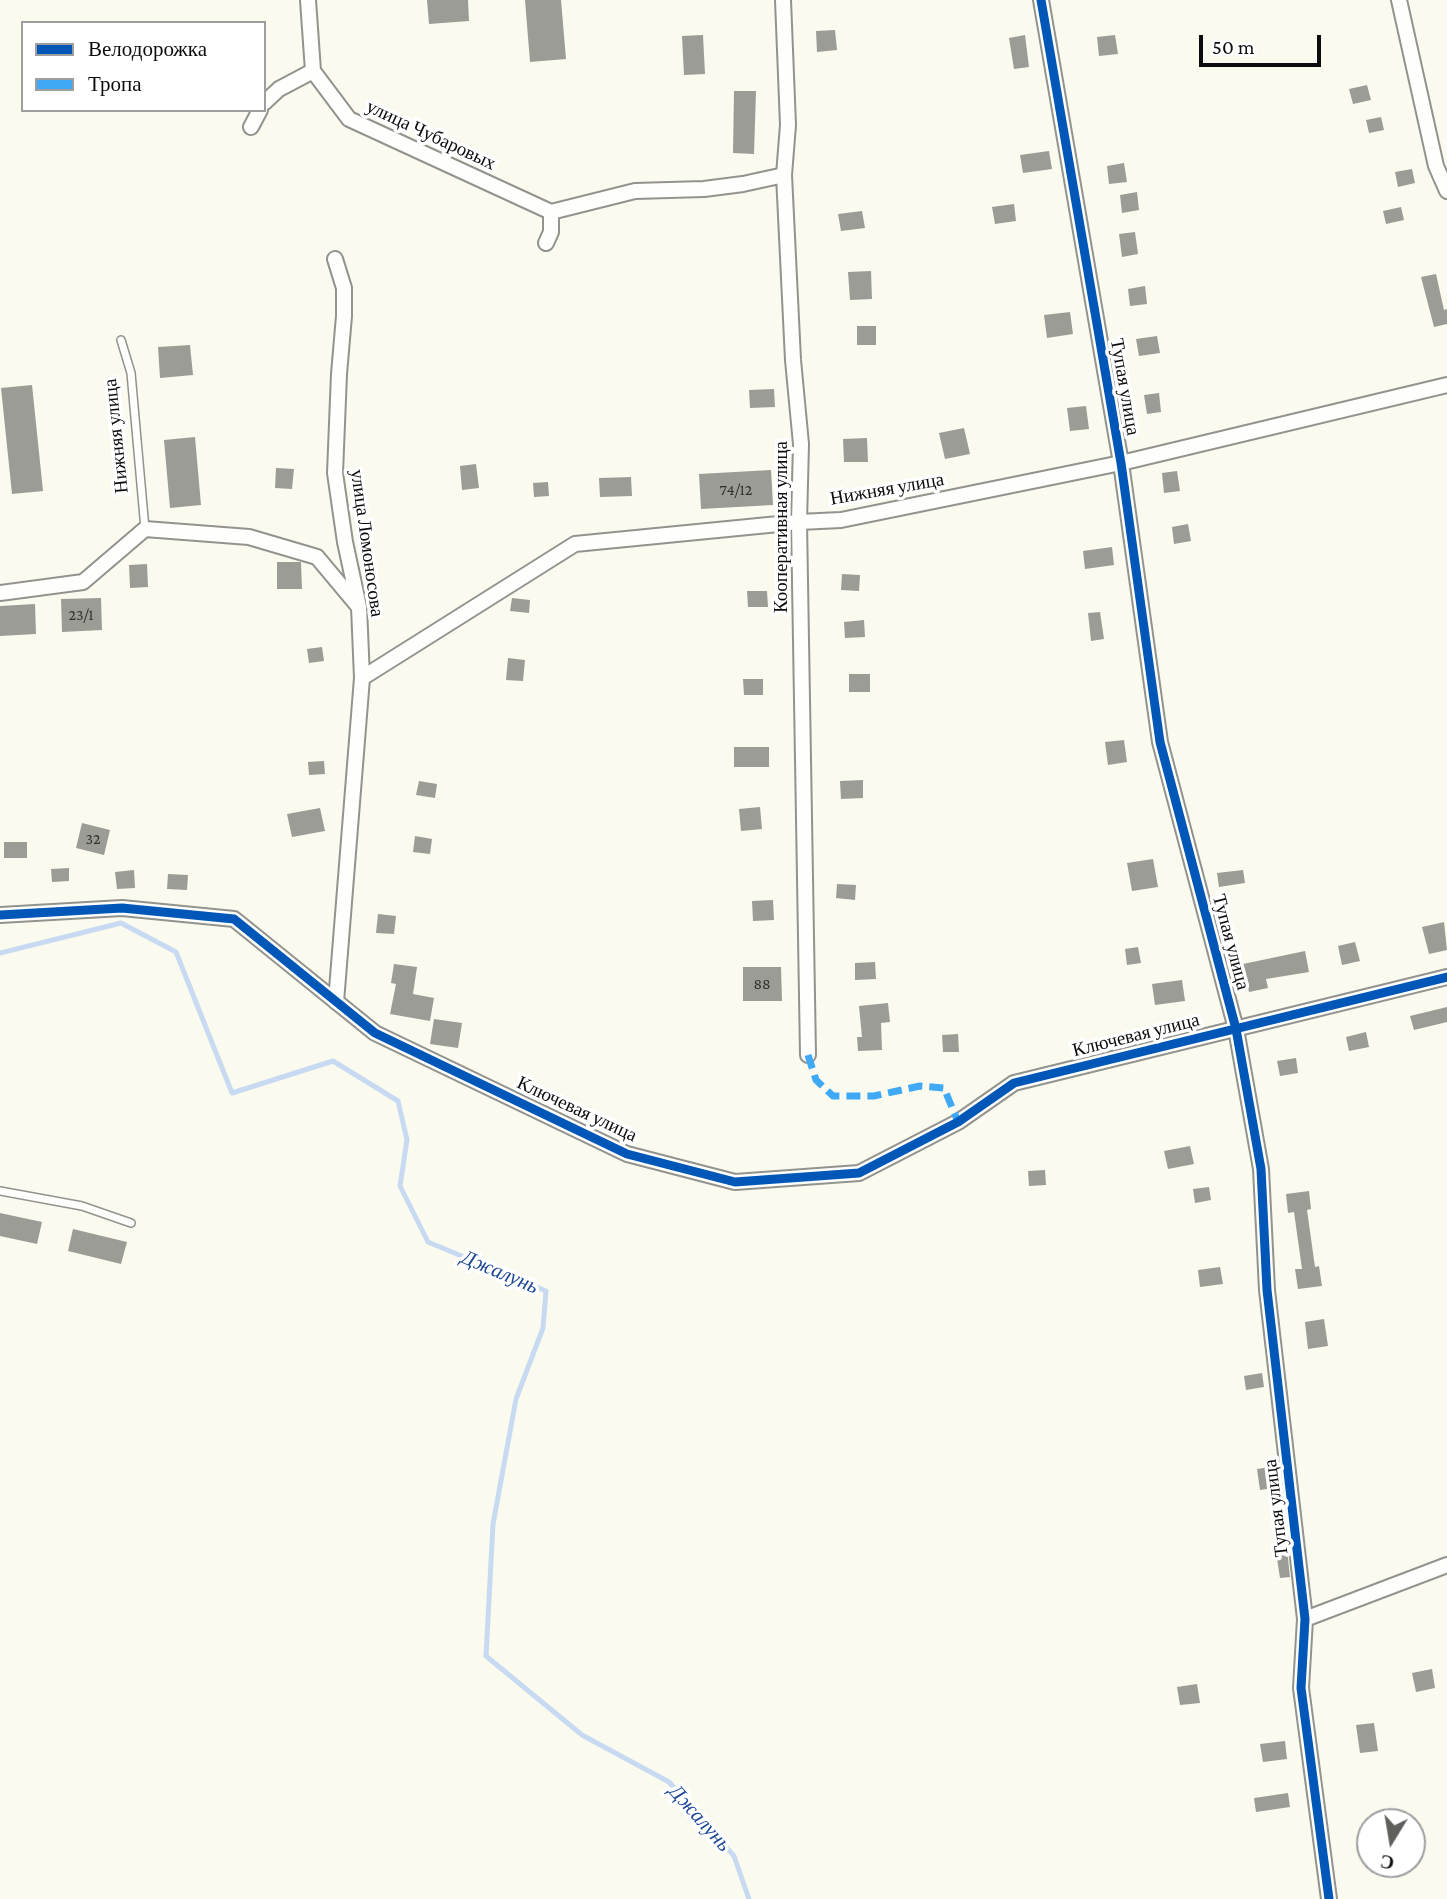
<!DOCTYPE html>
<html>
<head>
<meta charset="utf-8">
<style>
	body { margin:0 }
	#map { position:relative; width:1447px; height:1899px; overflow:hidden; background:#fafaef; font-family:"Crimson Pro",serif }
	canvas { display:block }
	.legend { position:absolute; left:21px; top:21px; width:245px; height:91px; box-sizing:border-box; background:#fff; border:2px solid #9e9e9e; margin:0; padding:9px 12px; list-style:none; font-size:21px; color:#0c0c0c }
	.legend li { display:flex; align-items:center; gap:14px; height:35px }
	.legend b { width:35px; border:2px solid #9e9e9e }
	.north { position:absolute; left:1356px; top:1808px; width:70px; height:70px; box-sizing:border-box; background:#fff; border:2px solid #9e9e9e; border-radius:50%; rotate:191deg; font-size:19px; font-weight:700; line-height:28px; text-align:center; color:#0c0c0c }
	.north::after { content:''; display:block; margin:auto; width:24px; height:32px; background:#5f5f5b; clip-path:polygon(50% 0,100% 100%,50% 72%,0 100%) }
	.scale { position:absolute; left:1199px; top:35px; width:122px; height:32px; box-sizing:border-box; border:4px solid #0c0c0c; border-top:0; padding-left:9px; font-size:21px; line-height:24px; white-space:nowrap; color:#0c0c0c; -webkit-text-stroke:5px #fff; paint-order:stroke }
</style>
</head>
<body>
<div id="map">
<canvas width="1447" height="1899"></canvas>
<ul class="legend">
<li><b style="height:9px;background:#0057b8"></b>Велодорожка</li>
<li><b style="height:9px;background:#3fa9f5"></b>Тропа</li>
</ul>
<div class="north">С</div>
<div class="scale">50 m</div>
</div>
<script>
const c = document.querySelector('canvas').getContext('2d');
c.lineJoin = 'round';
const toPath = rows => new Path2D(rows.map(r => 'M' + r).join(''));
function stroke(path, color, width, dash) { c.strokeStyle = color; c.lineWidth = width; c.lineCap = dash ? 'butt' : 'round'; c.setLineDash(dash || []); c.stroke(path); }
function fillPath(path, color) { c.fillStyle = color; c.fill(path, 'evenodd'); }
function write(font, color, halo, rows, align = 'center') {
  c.font = font + ' "Crimson Pro",serif'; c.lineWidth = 7; c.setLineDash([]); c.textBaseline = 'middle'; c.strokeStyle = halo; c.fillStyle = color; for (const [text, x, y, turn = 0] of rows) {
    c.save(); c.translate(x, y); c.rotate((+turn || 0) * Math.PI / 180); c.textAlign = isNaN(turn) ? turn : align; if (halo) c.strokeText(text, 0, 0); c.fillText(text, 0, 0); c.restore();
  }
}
stroke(toPath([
	[0,953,121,923,176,952,232,1093,333,1061,398,1101,407,1140,400,1186,428,1242,546,1291,543,1328,516,1399,493,1524,486,1656,582,1735,669,1782,734,1856,749,1899]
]), '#c8daf1', 5);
fillPath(toPath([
	[427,0,468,0,469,21,429,24],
	[525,0,561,0,566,59,530,62],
	[835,30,837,50,817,52,816,31],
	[703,35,705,74,684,75,682,36],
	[1025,35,1029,67,1014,69,1009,38],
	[1115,35,1118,54,1099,56,1097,37],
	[1367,85,1371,100,1353,104,1349,89],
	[734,91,756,91,754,154,733,153],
	[1381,117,1384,130,1369,133,1366,120],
	[1049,151,1052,169,1023,173,1020,155],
	[1124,163,1127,182,1109,184,1107,166],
	[1412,169,1415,183,1398,187,1395,172],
	[1137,192,1139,210,1122,213,1120,195],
	[1014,204,1016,221,995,224,992,207],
	[1401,207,1404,220,1386,224,1383,211],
	[862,211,865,228,841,231,838,214],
	[1135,232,1138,254,1122,257,1119,234],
	[871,271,872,299,850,300,848,272],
	[1436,274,1444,310,1447,309,1447,324,1434,327,1421,277],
	[1145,286,1147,304,1130,306,1128,289],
	[1070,312,1073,334,1047,338,1044,315],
	[857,326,876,326,876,345,857,345],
	[1157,336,1160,353,1139,356,1136,339],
	[190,345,193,375,160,378,158,347],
	[32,385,43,491,12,494,1,388],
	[774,389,775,407,750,408,749,390],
	[1159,393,1161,412,1147,414,1144,395],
	[1086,406,1089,429,1070,431,1067,408],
	[964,428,970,454,945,459,939,433],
	[195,437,201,505,170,508,164,440],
	[867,438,868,462,844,462,843,439],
	[476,464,479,488,462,490,460,466],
	[276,468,294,469,292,489,275,488],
	[771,470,773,505,701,509,699,474],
	[1177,471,1180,491,1164,493,1162,473],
	[631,477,632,496,600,497,599,478],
	[548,482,549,496,534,497,533,483],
	[1188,524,1191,541,1174,544,1172,527],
	[1112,547,1114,565,1085,569,1083,551],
	[277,562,301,562,302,589,277,589],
	[147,564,148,587,130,588,129,565],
	[842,574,860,575,859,591,841,590],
	[747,591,767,591,768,607,748,607],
	[101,598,102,630,62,632,61,599],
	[512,598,530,600,529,613,510,611],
	[35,604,36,634,0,636,0,606],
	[1100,612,1104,639,1091,641,1088,613],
	[864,620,865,637,845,638,844,622],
	[322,647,324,661,309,663,307,649],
	[508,658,525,660,523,681,506,680],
	[849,674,870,674,870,692,849,692],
	[743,679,763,679,763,695,744,695],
	[1124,740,1127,762,1108,765,1105,742],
	[734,747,769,747,769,767,734,767],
	[324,761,325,774,309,775,308,762],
	[863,780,863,798,841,799,840,781],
	[419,781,437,784,435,798,416,795],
	[760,807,762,829,741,831,739,809],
	[320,808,325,831,292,837,287,814],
	[82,823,110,830,104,855,76,848],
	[415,836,432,839,430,854,413,852],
	[4,842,27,842,27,858,4,858],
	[1153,859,1158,887,1132,891,1127,863],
	[69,868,69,881,52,882,51,869],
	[134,870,135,888,117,889,115,872],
	[1243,870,1245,883,1219,887,1217,873],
	[168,874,188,875,187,890,167,889],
	[837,884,856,885,855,900,836,898],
	[773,900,774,920,753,921,752,901],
	[378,914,396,916,394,934,376,933],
	[1444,922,1447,950,1429,954,1422,927],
	[1355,942,1360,961,1342,965,1338,946],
	[1138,947,1141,963,1127,965,1125,949],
	[1305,951,1309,972,1266,979,1268,988,1249,992,1243,964],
	[875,962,876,979,855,980,855,963],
	[394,964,417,967,413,994,434,998,430,1021,390,1014,396,984,391,983],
	[743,967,781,967,782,1001,743,1001],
	[1182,980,1185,1001,1155,1005,1152,984],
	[888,1003,890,1022,881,1023,882,1050,858,1051,857,1037,862,1037,859,1006],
	[1447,1007,1447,1022,1414,1030,1410,1016],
	[434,1019,462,1023,458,1048,430,1044],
	[1366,1032,1369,1047,1349,1051,1346,1037],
	[958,1034,959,1052,943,1052,942,1035],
	[1296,1058,1298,1073,1280,1076,1277,1061],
	[1190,1146,1194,1164,1168,1169,1164,1151],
	[1045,1170,1046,1185,1029,1186,1028,1171],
	[1209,1187,1211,1200,1195,1203,1193,1189],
	[1309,1191,1311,1209,1307,1210,1315,1267,1319,1266,1322,1286,1298,1289,1295,1269,1302,1269,1294,1212,1288,1213,1286,1194],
	[0,1213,42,1222,37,1244,0,1236],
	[73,1229,127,1242,121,1264,68,1251],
	[1220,1267,1223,1284,1200,1287,1198,1270],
	[1324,1319,1328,1346,1308,1349,1305,1322],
	[1262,1373,1264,1387,1246,1390,1244,1376],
	[1270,1467,1273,1488,1260,1490,1257,1469],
	[1285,1531,1290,1577,1280,1578,1273,1533],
	[1432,1669,1435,1688,1416,1692,1412,1673],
	[1197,1684,1200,1703,1180,1705,1177,1687],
	[1374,1723,1378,1751,1360,1753,1356,1725],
	[1285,1741,1287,1759,1263,1762,1260,1744],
	[1288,1793,1290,1807,1256,1812,1254,1798]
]), '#9c9c96');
const service = toPath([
	[121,340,131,373,145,529],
	[0,1191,82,1206,131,1223]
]);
const minor = toPath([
	[308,0,313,71],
	[783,0,788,125,784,175,793,360,801,444,799,522,808,1055],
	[1041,0,1121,463,1160,742,1236,1029,1261,1169,1267,1290,1305,1619,1301,1688,1329,1899],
	[1399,0,1436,166,1447,191],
	[264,103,279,89,313,71,349,119,551,212,635,191,704,189,743,184,784,175],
	[251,127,260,110],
	[546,243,551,232,551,212],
	[335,259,344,288,344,316,339,374,335,473,345,542,359,607,362,678,336,1002],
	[0,593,83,582,145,529,249,537,317,557,358,606],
	[362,678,575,544,799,522,841,520,1121,463,1447,385],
	[0,915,122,908,234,919,375,1033,627,1154,735,1182,859,1173,958,1122,1014,1083,1447,977],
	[1305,1619,1447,1565]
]);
stroke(service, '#93938e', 10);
stroke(minor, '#93938e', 18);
stroke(service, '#fefefd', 7);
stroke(minor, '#fefefd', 14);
stroke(toPath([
	[808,1055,816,1080,833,1096,874,1096,920,1086,944,1088,958,1122]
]), '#3fa9f5', 7, [14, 7]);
stroke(toPath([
	[1041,0,1121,463,1160,742,1236,1029,1261,1169,1267,1290,1305,1619,1301,1688,1329,1899],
	[0,915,122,908,234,919,375,1033,627,1154,735,1182,859,1173,958,1122,1014,1083,1447,977]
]), '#0057b8', 9);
write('16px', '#30302e', null, [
	["74/12",736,490],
	["23/1",81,615],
	["32",93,839],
	["88",762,984]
]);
write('19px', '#0c0c0c', '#fff', [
	["улица Чубаровых",431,135,25],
	["Тупая улица",1125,387,80],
	["Нижняя улица",116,436,-96],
	["Нижняя улица",887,489,-10],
	["Кооперативная улица",781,527,-90],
	["улица Ломоносова",367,543,82],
	["Тупая улица",1231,942,75],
	["Ключевая улица",1136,1035,-14],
	["Ключевая улица",577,1109,25],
	["Тупая улица",1276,1508,-97]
]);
write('italic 21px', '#1c4796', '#fff', [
	["Джалунь",500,1272,23],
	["Джалунь",700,1818,48]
]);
</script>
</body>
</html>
